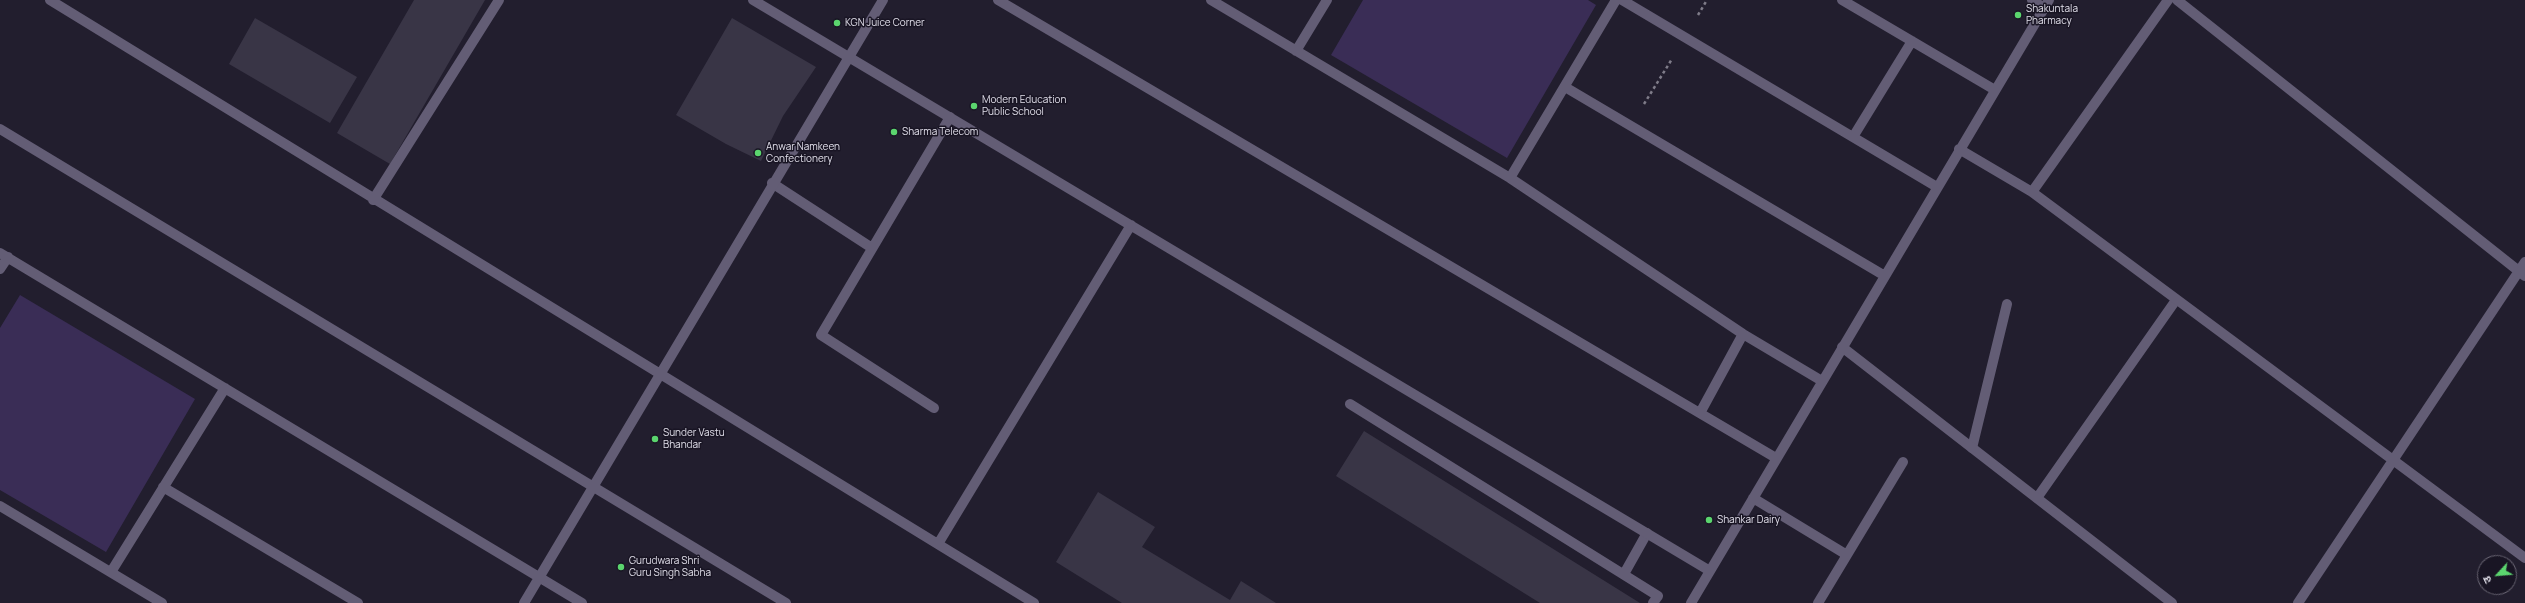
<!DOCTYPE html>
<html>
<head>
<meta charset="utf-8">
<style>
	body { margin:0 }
	#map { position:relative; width:2525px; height:603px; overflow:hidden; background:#221e2e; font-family:Manrope,"Noto Sans Devanagari",sans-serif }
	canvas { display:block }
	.north { position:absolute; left:2477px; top:555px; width:40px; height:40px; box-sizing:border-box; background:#191524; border:1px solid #696573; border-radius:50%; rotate:244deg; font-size:11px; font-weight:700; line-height:16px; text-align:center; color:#e0dee9 }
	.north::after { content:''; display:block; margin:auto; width:14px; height:18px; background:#5bd56e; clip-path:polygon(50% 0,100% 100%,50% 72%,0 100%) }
</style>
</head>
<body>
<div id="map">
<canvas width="2525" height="603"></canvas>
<div class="north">उ</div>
</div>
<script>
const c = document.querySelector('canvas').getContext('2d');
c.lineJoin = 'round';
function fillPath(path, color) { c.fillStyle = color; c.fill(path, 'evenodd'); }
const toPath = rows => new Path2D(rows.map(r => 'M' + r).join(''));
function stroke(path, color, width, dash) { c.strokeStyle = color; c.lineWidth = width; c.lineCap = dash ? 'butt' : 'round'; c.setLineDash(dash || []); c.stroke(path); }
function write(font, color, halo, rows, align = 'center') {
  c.font = font + ' Manrope,sans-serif'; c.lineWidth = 3; c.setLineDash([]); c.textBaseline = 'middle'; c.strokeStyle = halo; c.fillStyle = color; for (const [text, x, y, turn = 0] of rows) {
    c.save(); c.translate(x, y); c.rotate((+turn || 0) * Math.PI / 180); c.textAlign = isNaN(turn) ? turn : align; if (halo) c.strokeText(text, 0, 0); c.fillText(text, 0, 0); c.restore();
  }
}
fillPath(toPath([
	[1363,0,1588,0,1596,5,1507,158,1331,55],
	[20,295,195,399,106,552,0,490,0,328]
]), '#3a2d56');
fillPath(toPath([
	[414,0,485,0,390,164,337,133],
	[255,18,357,77,330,123,229,64],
	[732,18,816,67,783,116,761,161,726,144,676,115],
	[1364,431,1640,603,1540,603,1336,476],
	[1098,492,1155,527,1142,547,1230,600,1241,581,1276,603,1122,603,1056,562]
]), '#393546');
stroke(toPath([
	[1698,15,1707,0],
	[1644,104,1672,59]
]), '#7f7c89', 2.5, [3, 3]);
stroke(toPath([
	[772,183,872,248],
	[1350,404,1658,596,1653,603],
	[934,408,821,335,950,117],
	[1972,448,2007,304],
	[2037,498,2176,300],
	[1624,574,1647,533]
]), '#635d75', 10);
stroke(toPath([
	[50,0,1034,603],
	[753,0,1710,571],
	[998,0,1776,458],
	[1211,0,1510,178,1743,334,1822,381],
	[1622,0,1937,187],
	[1842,0,1995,90],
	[2032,0,2044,8],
	[2177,0,2525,276],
	[1296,51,1327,0],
	[1565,87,1885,276],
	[0,129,786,603],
	[1853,137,1912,41],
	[1959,149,2032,192,2525,558],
	[1510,178,1616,0],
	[2032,192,2168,0],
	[373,200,499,0],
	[0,253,582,603],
	[0,269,8,257],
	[1842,347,2172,603],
	[1700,413,1743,334],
	[163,487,358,603],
	[1753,498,1847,555],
	[0,506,162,603],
	[938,544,1131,225],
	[111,572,225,388],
	[524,603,883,0],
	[1691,603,2049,0],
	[1818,603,1903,462],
	[2298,603,2525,262]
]), '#635d75', 10);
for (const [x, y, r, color] of [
	[2018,15,4,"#5bd56e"],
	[837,23,4,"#5bd56e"],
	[974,106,4,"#5bd56e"],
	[894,132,4,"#5bd56e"],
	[758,153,4,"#5bd56e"],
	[655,439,4,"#5bd56e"],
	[1709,520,4,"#5bd56e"],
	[621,567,4,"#5bd56e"]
]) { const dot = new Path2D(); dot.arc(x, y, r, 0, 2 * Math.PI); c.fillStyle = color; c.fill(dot); stroke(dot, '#191524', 1.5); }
write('10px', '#e0dee9', '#191524', [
	["Shakuntala",2026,9],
	["Pharmacy",2026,21],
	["KGN Juice Corner",845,23],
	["Modern Education",982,100],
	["Public School",982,112],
	["Sharma Telecom",902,132],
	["Anwar Namkeen",766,147],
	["Confectionery",766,159],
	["Sunder Vastu",663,433],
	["Bhandar",663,445],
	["Shankar Dairy",1717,520],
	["Gurudwara Shri",629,561],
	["Guru Singh Sabha",629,573]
], 'left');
</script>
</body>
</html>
